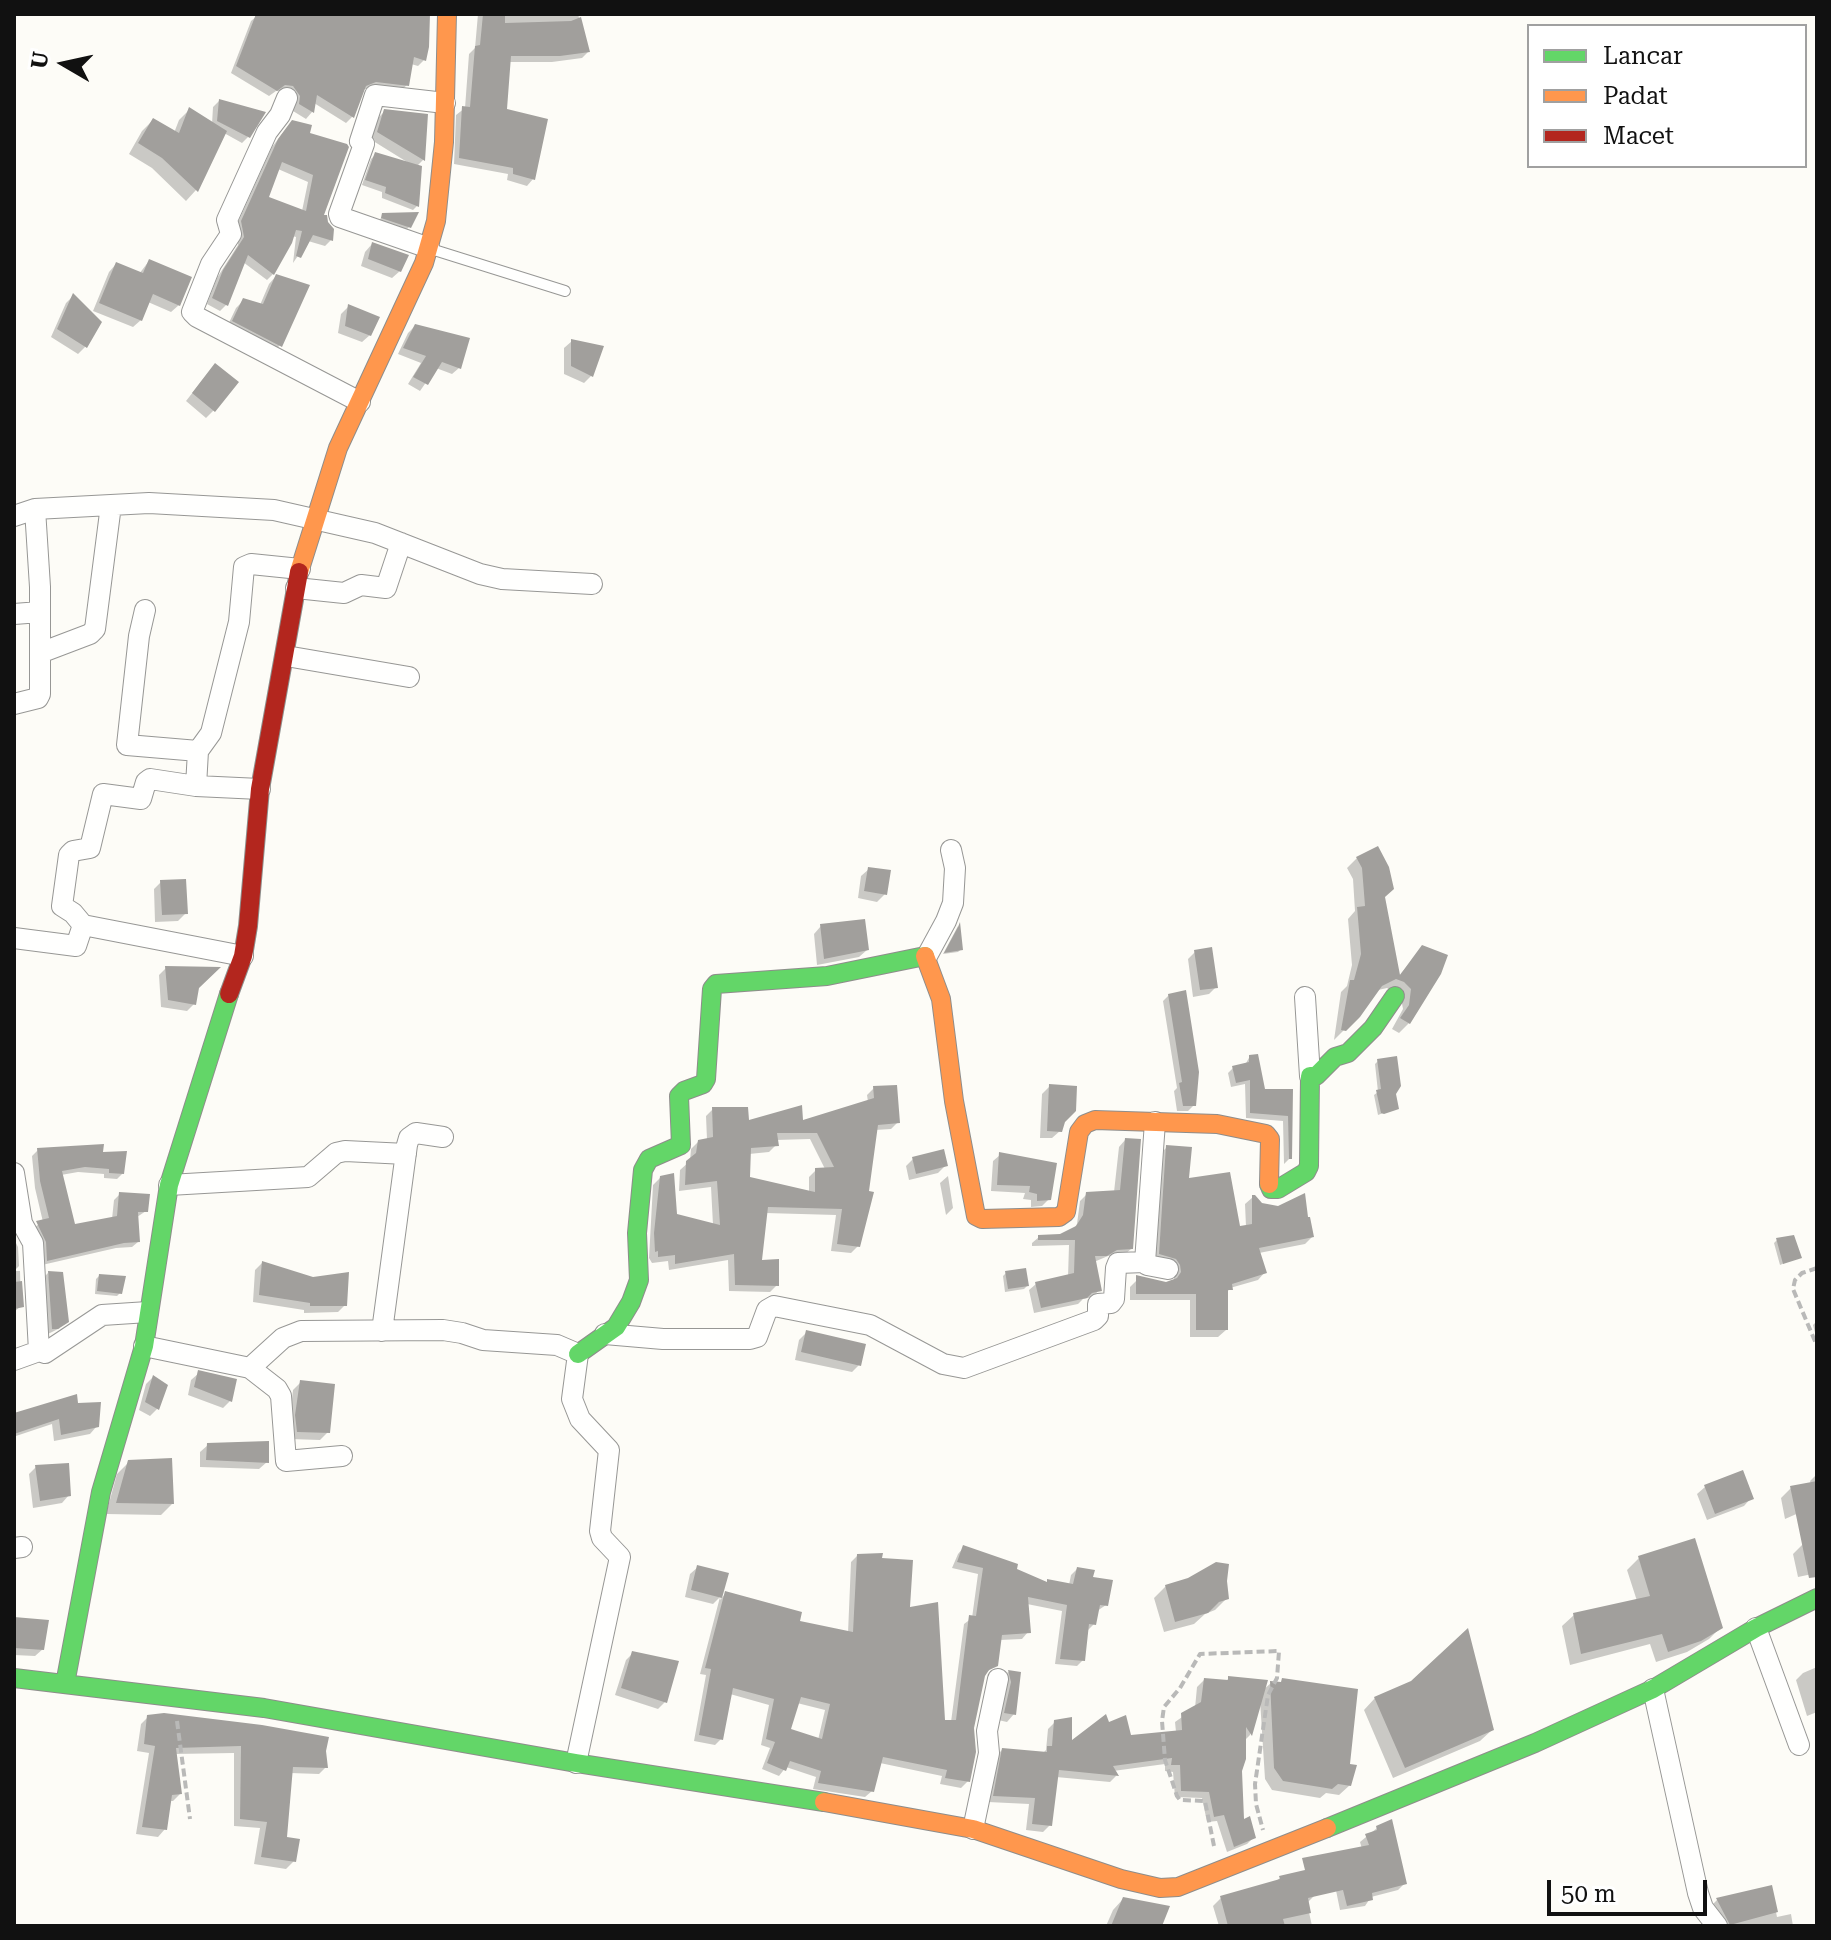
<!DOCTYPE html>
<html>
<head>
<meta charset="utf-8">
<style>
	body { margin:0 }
	#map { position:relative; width:1831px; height:1940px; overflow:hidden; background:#fdfcf7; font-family:"Roboto Serif",serif }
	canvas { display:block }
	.frame { position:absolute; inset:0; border:16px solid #111; pointer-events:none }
	.legend { position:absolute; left:1527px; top:24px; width:280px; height:144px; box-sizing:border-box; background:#fff; border:2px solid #a0a0a0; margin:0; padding:10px 14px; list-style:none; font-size:24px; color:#111 }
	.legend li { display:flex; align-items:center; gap:16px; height:40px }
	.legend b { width:40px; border:2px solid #a0a0a0 }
	.north { position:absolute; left:24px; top:24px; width:80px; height:80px; -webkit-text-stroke:6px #fff; paint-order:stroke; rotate:279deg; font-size:22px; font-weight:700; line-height:32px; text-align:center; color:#111 }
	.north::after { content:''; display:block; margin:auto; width:28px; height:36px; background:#111; clip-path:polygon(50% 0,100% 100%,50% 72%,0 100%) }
	.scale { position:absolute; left:1547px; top:1880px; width:160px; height:36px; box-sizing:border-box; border:4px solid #111; border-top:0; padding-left:10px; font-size:24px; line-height:28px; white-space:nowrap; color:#111; -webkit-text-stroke:6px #fff; paint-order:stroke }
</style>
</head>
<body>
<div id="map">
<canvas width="1831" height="1940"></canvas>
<div class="frame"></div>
<ul class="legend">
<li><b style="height:10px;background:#63d668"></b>Lancar</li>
<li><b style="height:10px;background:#ff974d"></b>Padat</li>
<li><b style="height:10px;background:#b3261e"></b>Macet</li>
</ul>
<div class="north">U</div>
<div class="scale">50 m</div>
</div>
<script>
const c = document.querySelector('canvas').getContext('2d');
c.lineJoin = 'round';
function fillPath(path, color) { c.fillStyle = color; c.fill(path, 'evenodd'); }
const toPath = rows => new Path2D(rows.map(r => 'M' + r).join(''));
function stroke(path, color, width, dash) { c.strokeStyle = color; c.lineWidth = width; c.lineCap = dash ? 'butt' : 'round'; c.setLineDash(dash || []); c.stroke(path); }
fillPath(toPath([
	[428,14,424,60,418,66,411,64,407,85,400,91,361,89,352,117,346,123,314,103,312,112,306,119,293,111,294,103,286,92,276,91,269,96,231,73,251,21,258,15],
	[478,14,578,14,588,52,582,58,552,62,509,62,505,110,533,179,527,186,507,180,508,174,454,164,456,115,465,108,469,54,475,48],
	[219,101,248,137,242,143,224,133,196,190,186,201,152,168,129,154,142,131,153,120,174,133,179,120,190,109,212,124,213,107],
	[385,111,426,116,423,160,417,166,417,206,413,210,382,198,382,192,362,185,371,159,376,154,407,162,370,139,377,119],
	[286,129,308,134,321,217,331,240,325,246,308,241,293,263,296,237,292,236,273,274,267,280,243,262,226,305,220,311,207,304,217,278,238,245,235,229,272,147],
	[278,169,308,182,302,211,267,198],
	[383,215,409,227,406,230,379,221],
	[372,244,400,271,392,278,361,266,365,252],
	[149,261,179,305,171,312,148,302,141,320,133,327,93,311,109,272,116,264,139,274],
	[276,276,280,345,273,353,226,329,236,308,244,300,260,305,269,284],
	[73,296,85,347,78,354,51,337,66,303],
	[348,307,370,335,362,342,338,333,341,314],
	[415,326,459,368,452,374,436,368,420,391,408,384,421,363,398,354,408,333],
	[572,341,601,347,591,376,584,383,564,374,564,348],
	[208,373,214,410,206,418,186,401],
	[1357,858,1383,898,1398,977,1423,947,1409,1023,1399,1033,1392,1029,1403,1009,1401,998,1387,988,1378,990,1358,1016,1334,1040,1341,992,1347,986,1352,965,1348,919,1355,911,1353,879,1347,868],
	[869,869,885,894,877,902,858,898,861,876],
	[161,882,186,913,178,921,155,922,154,889],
	[821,926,867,950,859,957,817,965,814,934],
	[958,926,961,949,958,952,943,954],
	[1195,952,1216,987,1209,994,1193,997,1188,959],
	[166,968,194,1004,187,1011,161,1007,159,975],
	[1169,995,1194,1105,1188,1111,1177,1111,1174,1091,1177,1088,1163,1001],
	[1250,1056,1264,1091,1291,1091,1290,1158,1284,1164,1283,1121,1246,1118,1245,1084,1231,1087,1228,1073,1233,1068,1245,1065],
	[1378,1061,1394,1094,1397,1108,1378,1115,1374,1095,1378,1092,1375,1064],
	[1050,1086,1064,1121,1060,1131,1052,1138,1040,1138,1042,1094],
	[874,1088,898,1122,891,1129,875,1130,858,1246,851,1253,831,1251,836,1215,765,1213,760,1262,777,1285,770,1292,729,1291,728,1260,669,1270,668,1261,652,1263,649,1258,653,1185,660,1178,676,1216,713,1225,711,1187,679,1191,680,1170,690,1161,691,1149,699,1141,707,1140,706,1116,713,1109,748,1123,802,1122,868,1102,867,1095],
	[810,1139,825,1169,816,1170,809,1177,809,1192,748,1179,749,1154,769,1152,776,1145,776,1140],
	[1125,1140,1131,1249,1124,1255,1108,1256,1094,1262,1099,1290,1093,1297,1083,1299,1078,1304,1034,1313,1029,1290,1036,1284,1068,1277,1069,1245,1032,1246,1032,1243,1039,1237,1061,1236,1073,1230,1077,1224,1080,1201,1087,1194,1114,1192,1119,1147],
	[1167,1147,1187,1180,1239,1228,1246,1227,1245,1204,1253,1197,1261,1205,1312,1237,1305,1244,1259,1253,1265,1272,1258,1280,1230,1288,1226,1294,1226,1330,1218,1337,1190,1337,1190,1300,1130,1300,1130,1287,1140,1277,1172,1284,1174,1281,1174,1273,1152,1261,1160,1154],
	[38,1150,101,1154,123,1173,117,1179,104,1178,104,1174,78,1172,61,1175,74,1226,112,1219,114,1200,120,1194,146,1211,137,1217,138,1242,132,1247,116,1248,42,1265,31,1229,43,1222,35,1188,32,1156],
	[1000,1155,1049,1199,1042,1206,1031,1207,1031,1200,1023,1199,1025,1193,991,1191,993,1161],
	[913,1159,946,1165,938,1173,909,1180,906,1166],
	[948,1176,953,1208,946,1215,940,1183],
	[14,1239,18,1247,19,1266,14,1271,20,1271,21,1306,14,1312],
	[1777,1240,1799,1257,1780,1265,1774,1243],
	[262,1263,345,1305,338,1312,304,1313,304,1310,253,1302,255,1270],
	[48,1273,60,1328,46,1335,42,1279],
	[1006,1273,1027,1286,1024,1289,1005,1292,1003,1276],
	[99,1276,120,1293,117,1296,95,1294,96,1279],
	[1817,1321,1817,1340,1813,1325],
	[807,1332,859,1365,852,1372,795,1360,799,1340],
	[199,1373,230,1401,223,1408,188,1395,191,1380],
	[153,1377,157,1409,150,1416,139,1410,146,1384],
	[301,1382,328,1432,320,1440,290,1439,289,1424,293,1390],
	[76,1405,97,1426,90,1434,54,1441,52,1424,16,1436,14,1441,14,1415],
	[208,1445,267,1462,259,1469,200,1467,200,1452],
	[129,1462,172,1504,161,1515,106,1514,117,1474],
	[36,1467,69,1495,62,1503,33,1508,29,1474],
	[1817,1474,1817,1505,1785,1519,1781,1498,1791,1488,1811,1484,1810,1481],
	[1705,1487,1751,1498,1744,1506,1707,1520,1697,1494],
	[1817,1538,1817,1573,1798,1577,1793,1554,1803,1544],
	[964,1547,1045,1584,1048,1581,1069,1585,1071,1575,1077,1569,1091,1578,1106,1605,1097,1611,1094,1624,1088,1630,1083,1660,1077,1666,1055,1664,1062,1611,1027,1604,1028,1632,1022,1639,1000,1640,996,1665,984,1674,972,1728,968,1781,961,1788,940,1784,942,1776,880,1763,872,1791,865,1797,813,1789,816,1777,786,1767,779,1776,762,1769,770,1748,761,1745,769,1705,730,1694,721,1739,715,1745,694,1741,706,1675,700,1674,720,1597,713,1604,685,1597,690,1574,698,1567,726,1574,720,1600,726,1593,797,1623,848,1633,851,1562,857,1556,908,1609,943,1722,951,1722,964,1624,972,1618,978,1574,952,1568,958,1554],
	[797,1703,825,1710,818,1740,788,1731],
	[1639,1558,1721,1627,1709,1639,1687,1652,1656,1662,1650,1644,1570,1665,1562,1626,1574,1615,1637,1601,1627,1570],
	[1166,1586,1227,1598,1215,1610,1205,1614,1194,1624,1164,1632,1154,1598],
	[14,1619,43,1649,35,1656,14,1655],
	[633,1653,666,1701,658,1709,615,1695,626,1660],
	[1817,1667,1817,1712,1807,1716,1796,1680,1803,1673],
	[1008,1672,1019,1674,1014,1714,1007,1722,998,1720,1001,1680],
	[1229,1678,1263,1690,1271,1683,1348,1765,1350,1785,1339,1795,1326,1793,1320,1798,1272,1790,1265,1779,1260,1700,1250,1735,1244,1741,1240,1771,1242,1822,1254,1837,1247,1844,1227,1852,1217,1821,1207,1822,1202,1798,1175,1797,1173,1772,1165,1771,1165,1764,1113,1771,1116,1776,1110,1782,1056,1777,1050,1825,1043,1832,1026,1830,1029,1804,988,1802,995,1757,1002,1750,1042,1754,1046,1750,1048,1729,1055,1722,1070,1744,1108,1724,1129,1737,1176,1732,1175,1722,1195,1708,1197,1687,1204,1680,1226,1681],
	[1375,1698,1492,1730,1480,1741,1393,1778,1364,1710],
	[148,1717,324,1751,326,1767,319,1774,290,1773,284,1838,294,1861,286,1869,254,1864,260,1828,234,1826,234,1753,175,1754,180,1794,173,1801,169,1801,165,1829,158,1837,136,1834,149,1753,137,1751,141,1724],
	[1377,1828,1405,1883,1398,1890,1371,1897,1365,1906,1340,1910,1330,1861,1362,1849,1360,1842],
	[1280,1878,1315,1895,1307,1903,1312,1926,1248,1926,1247,1920,1219,1926,1213,1906,1221,1898,1275,1882],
	[1771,1887,1777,1917,1791,1914,1793,1926,1719,1926,1710,1907,1717,1900],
	[1123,1899,1160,1926,1106,1926,1113,1910]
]), '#0003');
fillPath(toPath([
	[256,14,430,14,429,47,426,61,414,57,409,86,376,82,366,86,354,118,317,95,314,113,299,104,300,96,293,86,285,85,277,91,236,66],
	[483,14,505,14,505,23,571,21,581,17,590,52,560,56,511,56,507,109,548,119,535,180,513,174,513,168,459,158,462,106,470,107,475,46,480,45],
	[219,99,266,112,250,138,217,121],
	[189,107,227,131,198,192,162,158,138,143,153,118,179,133],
	[384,109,428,114,425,161,377,132],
	[292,120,312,125,310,133,347,144,349,147,324,215,327,215,328,222,334,229,333,241,313,235,301,258,296,256,302,231,296,230,292,243,274,275,248,255,228,306,212,298,223,270,244,237,241,221,278,139],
	[282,162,313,175,306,211,269,197],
	[375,152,422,166,419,207,385,193,386,187,365,180],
	[419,212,411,228,381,218,382,213],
	[372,242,409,255,401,272,368,259],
	[149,259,192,277,180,306,153,294,142,321,99,303,116,262,143,273],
	[276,274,310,285,282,347,232,321,243,298,263,304],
	[73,293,102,322,87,348,57,329],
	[348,304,380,317,371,336,345,326],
	[415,324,470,338,461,369,442,362,428,385,413,377,426,356,403,348],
	[571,339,604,346,593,377,571,366],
	[215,363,239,382,215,412,192,393],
	[1378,846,1389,867,1394,889,1385,897,1400,975,1422,945,1448,955,1441,974,1410,1024,1400,1018,1409,1005,1411,989,1404,982,1396,979,1382,986,1360,1017,1346,1031,1341,1030,1350,980,1354,980,1361,954,1357,907,1365,906,1362,868,1356,857],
	[868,867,891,870,887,895,864,891],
	[186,879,188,914,162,915,160,880],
	[865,919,869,950,824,959,820,924],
	[960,922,963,950,944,953,958,927],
	[1212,947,1218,988,1200,990,1194,950],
	[165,966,221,967,199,988,196,1005,168,1000],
	[1186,990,1199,1072,1196,1106,1183,1106,1179,1083,1182,1082,1168,994],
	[1258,1054,1265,1089,1293,1089,1292,1159,1289,1159,1288,1116,1250,1113,1250,1080,1236,1083,1232,1066,1249,1062,1249,1055],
	[1397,1056,1401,1086,1396,1094,1399,1109,1384,1114,1381,1113,1376,1090,1381,1089,1377,1059],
	[1049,1084,1077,1086,1076,1111,1065,1122,1062,1132,1047,1131],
	[897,1085,900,1123,878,1125,869,1191,874,1192,860,1247,837,1244,842,1209,768,1207,762,1260,779,1259,779,1286,735,1285,734,1254,675,1264,675,1255,658,1257,658,1251,655,1252,654,1233,660,1176,674,1173,677,1214,720,1225,717,1181,685,1185,686,1161,696,1153,698,1140,713,1137,712,1107,748,1107,749,1120,802,1105,803,1120,874,1098,873,1086],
	[777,1133,817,1133,834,1167,815,1168,815,1192,750,1177,751,1148,779,1146],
	[1125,1138,1141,1139,1133,1249,1117,1250,1107,1256,1095,1256,1102,1291,1092,1293,1087,1298,1041,1308,1035,1282,1074,1273,1075,1240,1038,1240,1038,1235,1060,1234,1076,1226,1083,1215,1086,1192,1120,1190],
	[104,1144,103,1152,127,1151,124,1174,109,1173,109,1169,85,1167,62,1171,75,1224,117,1216,119,1192,150,1194,148,1212,138,1212,140,1242,124,1243,47,1261,46,1242,36,1221,49,1218,40,1181,37,1148],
	[1166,1145,1192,1147,1189,1178,1230,1172,1240,1226,1252,1224,1252,1195,1255,1195,1262,1203,1278,1206,1305,1193,1308,1217,1310,1217,1314,1237,1259,1248,1267,1273,1232,1284,1233,1290,1228,1290,1228,1330,1196,1330,1196,1294,1136,1294,1136,1275,1166,1282,1177,1278,1181,1272,1180,1265,1176,1259,1159,1254],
	[944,1149,948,1166,916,1174,912,1157],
	[999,1152,1057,1163,1051,1200,1037,1201,1037,1194,1029,1192,1030,1186,997,1185],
	[1794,1235,1802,1258,1783,1264,1776,1238],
	[262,1261,313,1277,349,1272,347,1306,310,1306,310,1303,259,1295],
	[1026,1268,1029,1286,1008,1289,1005,1271],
	[48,1271,63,1272,69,1322,58,1329,52,1329],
	[99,1274,126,1276,122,1294,97,1291],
	[22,1281,24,1307,14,1309,14,1282],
	[806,1330,866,1344,861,1366,801,1352],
	[198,1370,237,1379,232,1402,194,1387],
	[153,1375,168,1385,159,1410,145,1402],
	[300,1380,335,1384,330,1433,297,1432,295,1415],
	[77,1394,78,1403,101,1402,99,1427,61,1435,59,1419,14,1434,14,1413],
	[269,1441,269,1463,206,1460,207,1443],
	[172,1458,174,1504,116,1503,128,1460],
	[69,1463,71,1496,40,1501,35,1465],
	[1743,1470,1754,1499,1715,1514,1704,1485],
	[1817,1481,1817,1577,1809,1578,1790,1486],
	[1695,1538,1723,1628,1701,1641,1668,1652,1662,1634,1581,1654,1573,1613,1650,1596,1638,1556],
	[963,1545,1018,1564,1017,1569,1047,1582,1047,1579,1073,1584,1077,1567,1095,1570,1093,1577,1113,1580,1108,1606,1100,1605,1096,1625,1089,1624,1085,1661,1060,1659,1067,1605,1028,1597,1031,1633,1002,1635,998,1666,989,1670,985,1676,974,1728,976,1752,970,1782,945,1778,947,1770,883,1757,874,1792,818,1783,821,1771,790,1761,786,1771,767,1763,775,1742,766,1739,774,1699,733,1688,723,1740,699,1735,711,1669,705,1668,725,1591,802,1612,800,1621,853,1632,857,1554,883,1553,882,1558,913,1560,910,1607,938,1602,945,1720,956,1720,969,1615,976,1616,983,1568,957,1562],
	[801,1697,830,1704,822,1739,791,1729],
	[1216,1562,1229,1564,1227,1581,1229,1599,1219,1602,1208,1613,1175,1622,1165,1585,1188,1578],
	[697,1565,729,1573,722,1598,691,1590],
	[14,1617,49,1620,44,1650,14,1648],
	[1468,1628,1494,1730,1405,1768,1374,1697,1411,1681],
	[632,1651,679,1661,667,1703,621,1688],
	[1008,1670,1021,1672,1016,1715,1004,1713,1011,1682],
	[1228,1676,1268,1680,1252,1736,1246,1727,1246,1759,1242,1771,1244,1819,1250,1816,1256,1838,1234,1847,1224,1815,1214,1817,1209,1792,1181,1791,1180,1765,1171,1765,1172,1758,1113,1766,1119,1776,1059,1770,1052,1826,1032,1824,1035,1798,993,1796,1002,1748,1047,1752,1047,1746,1052,1746,1054,1720,1072,1717,1072,1740,1106,1714,1109,1722,1126,1715,1131,1735,1182,1730,1181,1713,1201,1702,1204,1678,1228,1680],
	[1282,1678,1358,1689,1350,1764,1357,1765,1351,1786,1338,1784,1332,1789,1283,1781,1274,1768,1270,1681,1281,1682],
	[164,1713,262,1725,329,1737,326,1751,328,1768,293,1767,287,1837,300,1839,296,1862,261,1857,267,1822,240,1819,241,1746,176,1748,182,1794,172,1795,167,1830,142,1827,155,1746,144,1744,147,1715],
	[1392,1819,1407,1884,1372,1893,1373,1900,1347,1906,1343,1890,1308,1898,1311,1913,1283,1919,1285,1926,1228,1926,1220,1896,1280,1879,1279,1876,1305,1870,1302,1858,1369,1845,1365,1834,1377,1830,1376,1826],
	[1772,1885,1778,1912,1730,1925,1716,1898],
	[1123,1897,1170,1906,1162,1926,1111,1926]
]), '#a19f9c');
const lane = toPath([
	[431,249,565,291]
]);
const street = toPath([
	[287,98,280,115,267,132,227,220,231,234,211,264,192,312,197,317,360,402],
	[429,248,340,217,339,214,364,144,360,141,375,95,445,103],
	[14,516,35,509,149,503,274,510,375,533,480,574,502,579,592,584],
	[296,588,344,593,361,585,386,588,401,543],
	[145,610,139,636,127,745,198,751,196,786],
	[14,614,40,612],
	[40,653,90,634,95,629,111,505],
	[286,656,409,677],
	[14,704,38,698,40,694,40,587,35,509],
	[198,751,211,733,239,622,244,567,251,564,300,569],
	[83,925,73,913,62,906,69,855,73,851,90,848,103,794,141,799,146,782,150,779,196,786,260,789],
	[14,938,76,946,83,925,243,956],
	[927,956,946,921,953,903,955,868,951,850],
	[1305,997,1310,1076],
	[1155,1122,1145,1262,1147,1265,1168,1269],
	[14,1173,22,1223,33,1243,39,1351,45,1353,102,1315,148,1312],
	[169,1185,308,1177,336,1153,345,1151,406,1154],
	[382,1331,407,1145,409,1138,416,1133,443,1137],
	[605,1334,663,1339,750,1339,757,1337,767,1310,774,1306,870,1325,943,1364,964,1368,1094,1320,1098,1316,1098,1304,1111,1303,1114,1299,1116,1268,1118,1263,1145,1262],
	[144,1346,250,1368,283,1338,301,1331,443,1330,462,1333,483,1340,557,1345,578,1354,572,1399,580,1419,609,1450,600,1531,602,1538,620,1557,576,1763],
	[14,1360,39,1351],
	[250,1368,277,1389,281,1396,286,1461,342,1456],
	[14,1548,22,1547],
	[1756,1628,1799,1745],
	[1653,1689,1698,1893,1703,1908,1717,1926],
	[973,1829,989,1753,987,1731,998,1679]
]);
const fast = toPath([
	[1269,1184,1271,1189,1278,1189,1306,1172,1309,1166,1310,1076,1316,1076,1335,1057,1348,1053,1373,1028,1395,996],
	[578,1354,616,1327,631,1302,639,1280,637,1233,643,1170,649,1159,681,1145,679,1096,684,1091,703,1084,706,1079,712,989,716,984,827,976,925,956],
	[14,1678,264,1708,576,1763,824,1802],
	[65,1684,101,1492,144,1346,169,1185,229,994],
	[1327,1828,1535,1743,1653,1689,1756,1628,1817,1598]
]);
const slow = toPath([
	[299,572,338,448,424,263,436,221,444,142,447,14],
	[925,956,941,999,954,1101,976,1216,982,1219,1059,1217,1066,1212,1079,1132,1085,1124,1095,1120,1217,1124,1266,1134,1270,1139,1269,1184],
	[824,1802,973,1829,1121,1879,1160,1888,1178,1887,1327,1828]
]);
const jam = toPath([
	[229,994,243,956,248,926,260,789,299,572]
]);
stroke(lane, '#979795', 12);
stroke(street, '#979795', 22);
stroke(fast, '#8e8d8b', 20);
stroke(slow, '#8e8d8b', 20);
stroke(jam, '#8e8d8b', 20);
stroke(toPath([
	[1817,1268,1802,1273,1795,1280,1793,1289,1817,1346],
	[177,1721,190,1819],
	[1214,1846,1205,1801,1180,1800,1177,1796,1165,1760,1162,1721,1164,1707,1180,1688,1200,1654,1279,1651,1277,1678,1268,1695,1255,1784,1256,1804,1263,1830]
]), '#b9b9b8', 4, [8, 4]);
stroke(lane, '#fffffe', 10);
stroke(street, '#fffffe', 20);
stroke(fast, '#63d668', 18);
stroke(slow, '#ff974d', 18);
stroke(jam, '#b3261e', 18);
</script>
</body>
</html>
